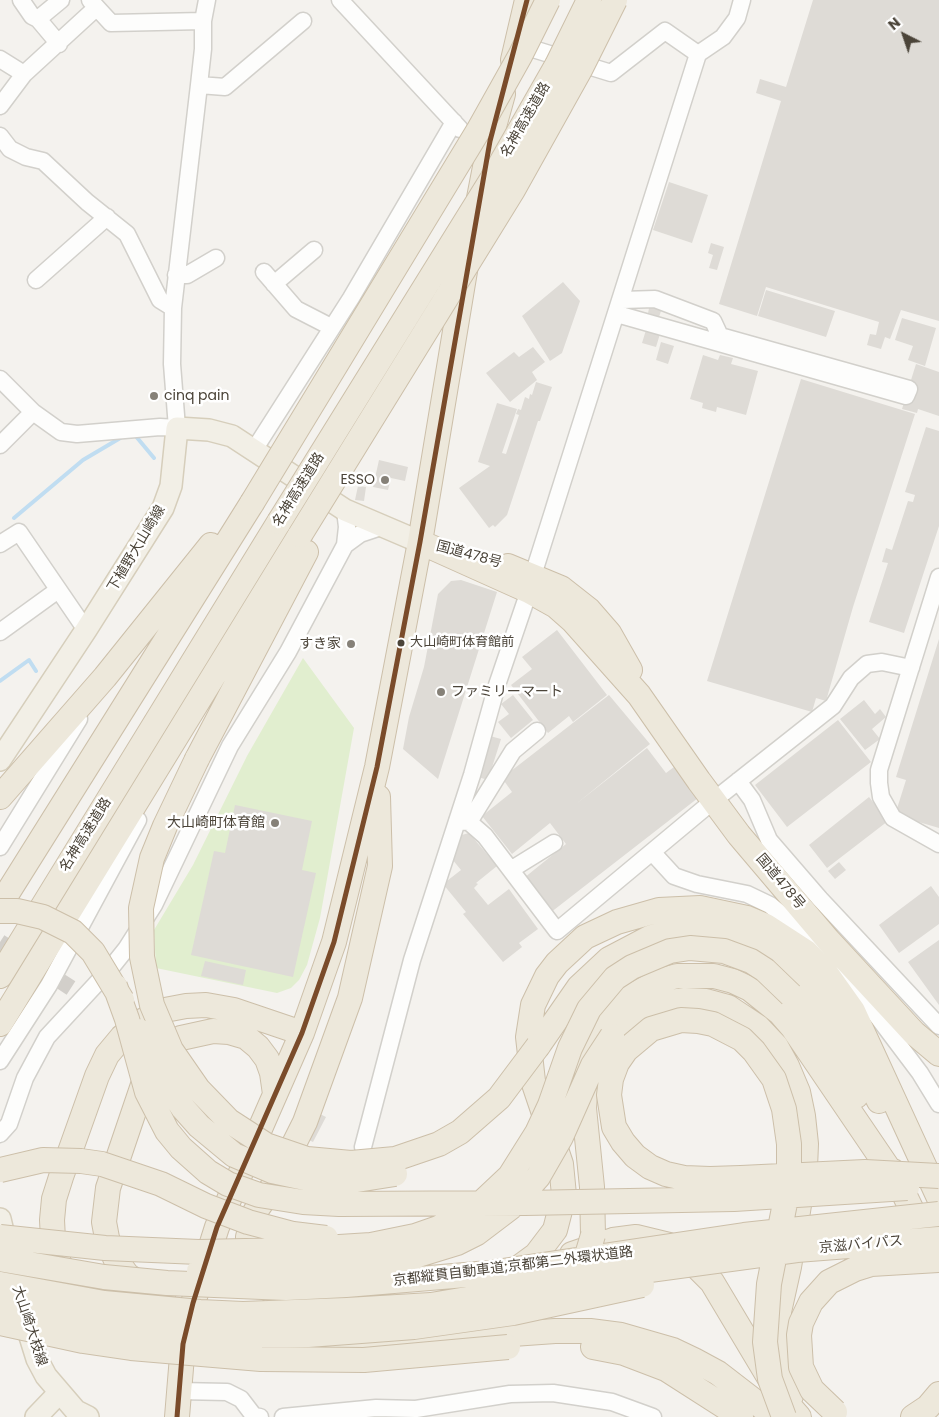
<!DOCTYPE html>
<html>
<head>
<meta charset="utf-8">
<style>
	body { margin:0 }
	#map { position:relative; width:939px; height:1417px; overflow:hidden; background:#f4f2ee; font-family:Poppins,sans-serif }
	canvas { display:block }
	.north { position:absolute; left:879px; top:10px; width:50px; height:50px; -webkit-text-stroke:4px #fff; paint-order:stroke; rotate:319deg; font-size:14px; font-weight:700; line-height:20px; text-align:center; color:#4b4439 }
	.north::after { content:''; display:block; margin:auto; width:18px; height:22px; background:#4b4439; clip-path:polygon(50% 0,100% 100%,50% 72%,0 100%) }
</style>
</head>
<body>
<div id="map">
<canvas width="939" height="1417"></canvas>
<div class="north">N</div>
</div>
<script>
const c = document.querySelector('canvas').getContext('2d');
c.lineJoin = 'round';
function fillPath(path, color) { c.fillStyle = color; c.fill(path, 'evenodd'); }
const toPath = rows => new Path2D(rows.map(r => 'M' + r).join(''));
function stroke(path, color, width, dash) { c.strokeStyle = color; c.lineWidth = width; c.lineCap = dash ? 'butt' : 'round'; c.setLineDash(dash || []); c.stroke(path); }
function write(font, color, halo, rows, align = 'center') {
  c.font = font + ' Poppins,"Noto Sans JP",sans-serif'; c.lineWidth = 5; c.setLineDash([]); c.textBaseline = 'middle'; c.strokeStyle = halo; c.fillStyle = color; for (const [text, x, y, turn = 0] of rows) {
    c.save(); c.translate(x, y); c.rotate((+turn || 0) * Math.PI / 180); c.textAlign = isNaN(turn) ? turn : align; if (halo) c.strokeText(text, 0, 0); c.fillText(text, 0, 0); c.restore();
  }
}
fillPath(toPath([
	[303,658,354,728,320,918,307,965,299,980,291,988,277,993,156,968,154,930,193,865,247,756]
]), '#e1eecf');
stroke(toPath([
	[134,434,154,458],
	[14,518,83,460,122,437],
	[0,681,29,660,36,671]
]), '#c0ddf1', 4);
fillPath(toPath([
	[813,0,939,0,939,321,901,310,890,339,885,337,881,349,867,345,870,334,876,335,879,322,766,287,757,316,719,304,781,101,756,93,760,79,786,87],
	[669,182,708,195,692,243,653,230],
	[711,243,724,247,717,270,709,268,713,255,708,253],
	[563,282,580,301,562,353,550,361,522,316],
	[766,290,835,311,826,337,758,316],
	[650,304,662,308,659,317,648,313],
	[902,318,936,328,925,366,908,360,913,346,895,340],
	[646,330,660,334,656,347,642,343],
	[661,342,674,346,668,364,656,360],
	[533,347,545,362,532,372,537,380,510,402,486,373,514,352,519,357],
	[703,355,718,360,720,355,733,358,731,364,758,371,746,415,717,407,716,412,702,408,703,403,690,399],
	[916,364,939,372,939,416,918,409,917,413,902,409],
	[801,379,915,414,853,607,826,701,816,698,812,712,707,681],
	[536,382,552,387,540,421,538,421,507,515,495,527,493,525,489,528,459,488,490,466,478,462,497,403,517,409,502,453,506,454,519,415,516,414,518,409,521,410,525,397,529,399,530,394,532,395],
	[926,427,939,431,939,526,904,633,869,622,888,563,882,562,886,548,892,550,908,501,913,502,915,495,905,492],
	[379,460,408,467,405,481,391,478,388,490,373,487],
	[358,486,366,487,364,501,355,500],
	[461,580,497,592,438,779,403,749,409,717,424,667,438,594,451,581],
	[557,630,607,695,573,722,569,716,548,733,511,685,532,669,522,657],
	[939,639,939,828,895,815,906,780,896,777],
	[513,695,533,720,511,738,498,722,509,714,501,704],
	[609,695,650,744,576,804,647,748,666,773,674,767,698,798,550,913,524,878,566,844,550,823,512,854,482,816,512,792,502,778],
	[864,700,875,714,880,709,886,717,872,729,880,739,865,750,840,719],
	[838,720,871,762,787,827,755,785],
	[490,736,501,739,488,780,478,777],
	[869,797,888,821,827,868,809,845],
	[235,805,312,821,302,870,316,873,293,977,191,955,214,851,225,853],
	[469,833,497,866,476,883,478,884,474,888,488,905,509,889,538,929,519,943,522,947,503,962,463,914,466,912,443,884,461,870,452,859,458,836],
	[839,862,846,870,835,879,828,871],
	[931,886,939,897,939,924,899,953,879,925],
	[939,940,939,1005,908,962],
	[205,961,246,970,243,985,201,976],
	[300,1104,326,1117,313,1142,288,1130]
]), '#dedbd6');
stroke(toPath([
	[0,942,71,988]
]), '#d2cfca', 16, [16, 8]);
const minor = toPath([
	[21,0,32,16,38,19,59,44],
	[90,0,111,23,203,21],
	[340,0,460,129],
	[38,19,61,0],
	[517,44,611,73,665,31,698,54,723,37,737,18,742,0],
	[0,59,24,74,0,106],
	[24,74,96,8],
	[199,85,225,87,303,21],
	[0,136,10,149,26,157,43,161,87,202,127,234,160,300,173,308],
	[264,272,296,309,331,327],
	[176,275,187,275,216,258],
	[36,280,107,217],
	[274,284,314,250],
	[617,314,906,396,909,389,720,336,713,321,655,299,622,300],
	[0,379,33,412,61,432,77,434,160,427,177,428,172,364,173,308,199,85,203,49,203,21,207,0],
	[0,445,33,412],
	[254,450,351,298,454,122],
	[0,544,19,532,86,630],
	[345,545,360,534,384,526],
	[533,575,698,54],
	[939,577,879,770,879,783,881,797,893,818,939,844],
	[0,632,58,590],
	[738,781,752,800,769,840,820,899,939,1026],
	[457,821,469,822,485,836,557,931,713,801,833,706,851,678,867,664,882,662,911,668],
	[469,822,513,751,537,731],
	[0,847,79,719],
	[652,852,674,876,697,884,747,894,770,905,794,925,859,992,920,1073,939,1104],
	[512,869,554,843],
	[0,1061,49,985,138,820],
	[0,1134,9,1124,25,1078,47,1037,110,969,126,949,154,905,230,746,288,652,345,545,347,527,345,510],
	[363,1147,412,960,472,775,497,685,529,591],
	[179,1391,227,1392,241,1399,254,1416,260,1417],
	[283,1417,376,1408,416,1409,510,1394,553,1393,612,1402,653,1417]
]);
const major = toPath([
	[0,760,86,630,163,508,171,486,177,428,209,430,232,436,345,510,420,542],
	[0,1219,8,1253],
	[23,1314,37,1359,46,1376,76,1411,88,1417],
	[36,1417,59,1393]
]);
const highway = toPath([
	[513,60,527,0],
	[479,198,490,141,503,94],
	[420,542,529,591,556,606,573,621,639,695,699,781,739,835,828,940,914,1033,939,1054],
	[508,566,561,588,589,610,609,633,630,670],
	[197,759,306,552],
	[0,797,105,677,211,545],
	[0,905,252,503],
	[0,976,279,522],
	[791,995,825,1042,856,1096],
	[0,1024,300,535],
	[612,1036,644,1010,664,1003,685,1000,706,1001,728,1007,758,1027,776,1046,787,1066,798,1092,803,1116,806,1144,805,1168,789,1267,779,1312,779,1345,782,1367,791,1396],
	[538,1046,579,987,609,959,649,938,672,931,710,930,732,934,755,943,787,962,819,999,859,1062,879,1101],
	[893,1171,935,1258],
	[593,1235,592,1187,584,1108,588,1057,604,1024,628,998,659,981,677,976,714,976,733,981,750,989,780,1013,793,1028,899,1184],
	[572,1254,613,1240,636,1237,669,1245,686,1256,712,1282,779,1394,799,1417],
	[510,1274,536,1255,555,1230,564,1195,561,1164,533,1081,528,1037,533,1005,547,976,557,963,585,937,617,922,659,910,700,908,747,918,766,926,806,952,826,973,853,1011,939,1198],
	[163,1296,149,1290,127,1275,115,1258,107,1238,104,1222,108,1188,148,1070,169,1045,181,1038,213,1031,229,1032,246,1037,258,1047,267,1059,272,1073,275,1094],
	[323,1307,295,1302,279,1296,266,1287,256,1274,248,1251,248,1237,255,1212,273,1186,305,1122,350,998,380,866,378,797],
	[90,1309,69,1285,58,1260,53,1239,52,1220,54,1199,61,1177,97,1076,107,1055,122,1037,142,1021,165,1010,186,1006,206,1005,234,1010,302,1033],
	[330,1343,413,1341,555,1331,590,1331,621,1335,673,1350,694,1360,718,1373,775,1417],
	[593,1347,624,1353,666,1369,741,1417],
	[177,1417,183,1344,193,1303,217,1227,302,1033,334,942,377,767,420,542,466,265],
	[913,1417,928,1407,939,1394]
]);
stroke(minor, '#d2d0cb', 19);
stroke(major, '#d6cebb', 24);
stroke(highway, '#ccbfa9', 26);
stroke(minor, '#fdfdfc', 16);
stroke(major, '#f2efe6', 21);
stroke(highway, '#ede8db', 24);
const highwayBridge = toPath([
	[252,503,478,131,520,56,548,0],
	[279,522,492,179,557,65,589,0],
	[300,535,513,190,580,70,615,0],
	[197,759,165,826,152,858,141,908,142,957,152,1005,171,1050,198,1089,229,1121,266,1145,307,1159,351,1163,395,1159,439,1144,460,1132,499,1098,538,1046],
	[0,911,17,911,43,917,73,932,93,952,122,1000],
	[115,986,127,1019,147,1092,167,1131,181,1148,208,1172,228,1184,259,1195,303,1202,339,1204,525,1203,734,1199,907,1188],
	[139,1031,169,1087,183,1108,199,1126,234,1155,272,1171,319,1181,344,1182,395,1174],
	[0,1170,43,1160,81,1161,102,1164,161,1184,206,1206,248,1222,293,1234,326,1238],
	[0,1237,105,1248,199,1252,292,1250,371,1245,415,1236,438,1228,476,1208,510,1176,537,1133,550,1105,570,1048,589,1009,615,978,632,967,670,951,690,948,724,951,751,961,765,970,791,995],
	[0,1259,104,1277,167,1283,286,1288,346,1285,489,1273,744,1235,939,1214],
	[199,1271,380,1262,408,1258,457,1243,477,1233,510,1208,538,1177,561,1137,593,1065,612,1036],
	[582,1272,593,1235],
	[0,1284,104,1303,200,1312,243,1314,347,1310,431,1305,598,1277,797,1250,939,1239],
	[0,1305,154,1328,257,1335,308,1335,414,1327,513,1313,642,1285],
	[0,1323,83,1341,131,1348,261,1359,364,1360,508,1347],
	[835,1412,812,1390,801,1367,799,1335,801,1323,811,1302,829,1282,855,1269,871,1264,939,1260],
	[784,1417,770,1379,765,1342,769,1284,785,1203,789,1164,789,1144,784,1109,774,1079,754,1051,742,1039,713,1024,698,1021,681,1020,651,1029,626,1050,617,1063,611,1079,609,1095,614,1127,623,1142,635,1156,650,1167,666,1174,684,1178,710,1179,741,1178,865,1172,939,1176]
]);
stroke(highwayBridge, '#ccbfa9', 26, []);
stroke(highwayBridge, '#ede8db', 24);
stroke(toPath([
	[177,1417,183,1344,193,1303,217,1227,302,1033,334,942,377,767,420,542,490,141,527,0]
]), '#7a4b2a', 5);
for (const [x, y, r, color] of [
	[154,396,5,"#868178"],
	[385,480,5,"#868178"],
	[401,643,4.5,"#4b4439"],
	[351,644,5,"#868178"],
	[441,692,5,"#868178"],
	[275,823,5,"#868178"]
]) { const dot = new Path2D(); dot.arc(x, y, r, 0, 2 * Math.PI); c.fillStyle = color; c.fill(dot); stroke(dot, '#fff', 2); }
write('13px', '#4b4439', '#fff', [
	["大山崎町体育館前",410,643]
], 'left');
write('14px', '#4b4439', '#fff', [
	["名神高速道路",526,120,-60],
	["名神高速道路",299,490,-58],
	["下植野大山崎線",137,549,-59],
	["国道478号",469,555,15],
	["名神高速道路",86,835,-58],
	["国道478号",780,882,50],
	["京滋バイパス",861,1245,-5],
	["京都縦貫自動車道;京都第二外環状道路",513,1267,-7],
	["大山崎大枝線",29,1326,72]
]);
write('14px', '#4b4439', '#fff', [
	["cinq pain",164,396,"left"],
	["ESSO",375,480],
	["すき家",341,644],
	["ファミリーマート",451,692,"left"],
	["大山崎町体育館",265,823]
], 'right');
</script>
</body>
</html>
